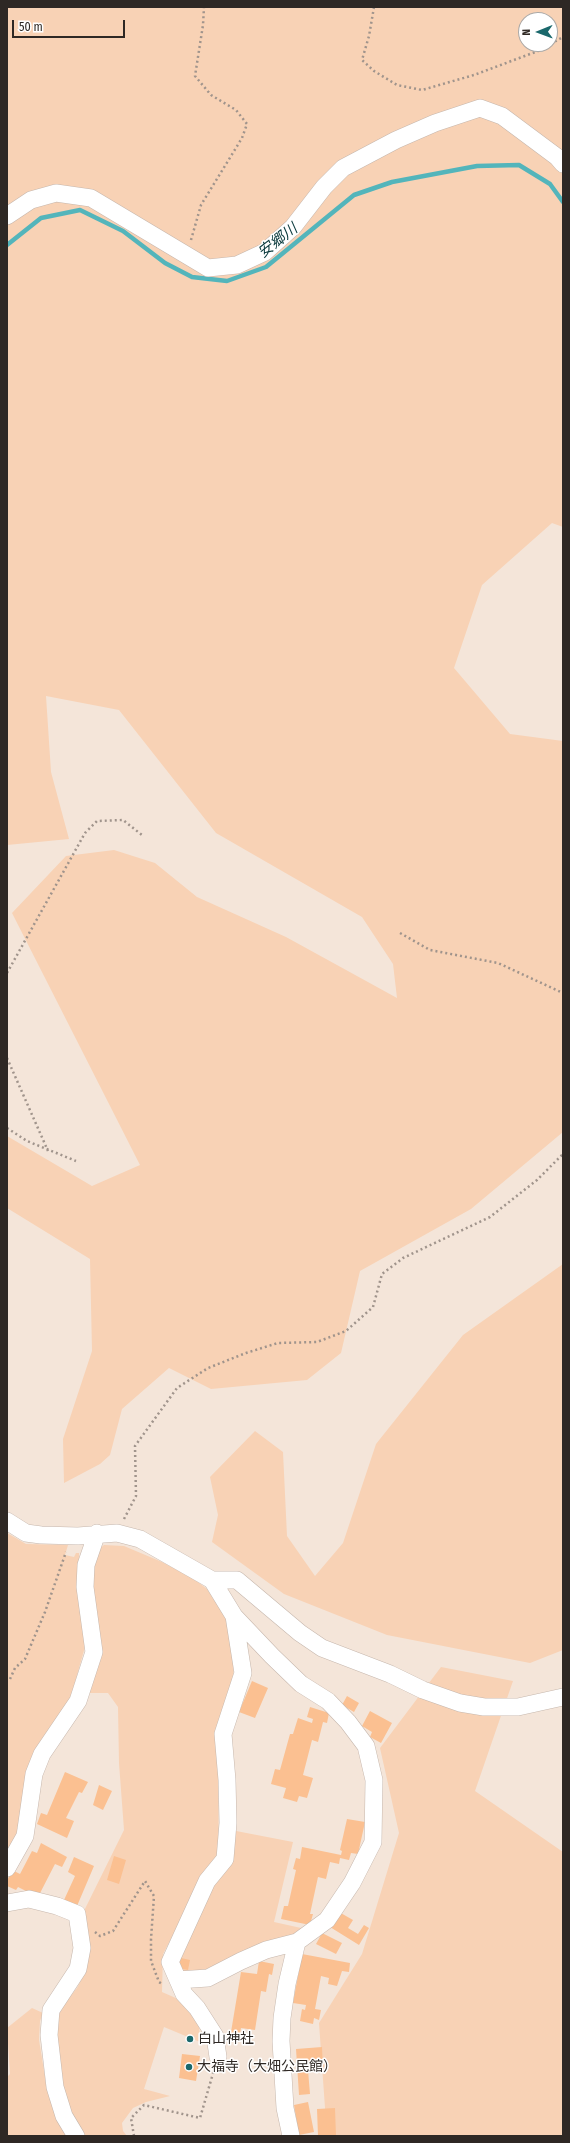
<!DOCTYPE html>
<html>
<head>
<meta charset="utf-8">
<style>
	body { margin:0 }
	#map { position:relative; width:570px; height:2143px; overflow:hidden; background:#f4e5d9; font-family:"Fira Sans Condensed",sans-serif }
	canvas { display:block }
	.frame { position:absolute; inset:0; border:8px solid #2e2824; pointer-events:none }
	.north { position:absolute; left:518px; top:12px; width:40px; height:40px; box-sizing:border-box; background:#fff; border:1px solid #aba9a7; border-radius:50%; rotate:269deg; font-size:11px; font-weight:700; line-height:16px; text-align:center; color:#2e2824 }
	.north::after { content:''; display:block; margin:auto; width:14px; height:18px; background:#1a686c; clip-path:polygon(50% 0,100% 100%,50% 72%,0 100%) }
	.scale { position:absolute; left:12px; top:20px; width:113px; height:18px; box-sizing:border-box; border:2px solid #2e2824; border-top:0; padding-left:5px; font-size:12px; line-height:14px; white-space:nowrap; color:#2e2824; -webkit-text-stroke:3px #fff; paint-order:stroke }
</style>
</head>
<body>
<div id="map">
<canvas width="570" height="2143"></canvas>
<div class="frame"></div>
<div class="north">N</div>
<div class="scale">50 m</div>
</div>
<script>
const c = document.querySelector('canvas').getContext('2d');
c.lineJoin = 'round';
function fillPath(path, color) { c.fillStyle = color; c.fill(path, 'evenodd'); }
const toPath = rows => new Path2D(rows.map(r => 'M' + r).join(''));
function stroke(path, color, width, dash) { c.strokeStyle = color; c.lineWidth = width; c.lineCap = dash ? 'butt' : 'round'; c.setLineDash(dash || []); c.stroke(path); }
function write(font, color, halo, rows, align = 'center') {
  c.font = font + ' "Fira Sans Condensed","Noto Sans JP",sans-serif'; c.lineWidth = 3; c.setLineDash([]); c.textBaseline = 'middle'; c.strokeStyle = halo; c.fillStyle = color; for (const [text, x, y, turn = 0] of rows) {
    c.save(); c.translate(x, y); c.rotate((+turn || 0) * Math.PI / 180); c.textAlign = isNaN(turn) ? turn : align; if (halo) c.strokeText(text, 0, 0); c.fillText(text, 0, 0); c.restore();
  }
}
fillPath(toPath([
	[7,7,563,7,563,527,552,523,482,585,454,668,510,734,563,741,563,1132,471,1209,360,1271,341,1353,307,1380,211,1389,169,1368,122,1409,110,1455,100,1464,64,1483,63,1439,92,1351,90,1259,7,1208,7,1136,92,1186,140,1165,12,913,66,856,114,850,155,863,197,897,286,937,397,998,393,964,362,917,216,833,119,710,46,696,51,772,69,839,7,845],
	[526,20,550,20,550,44,526,44],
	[563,1264,563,1650,530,1663,387,1635,284,1594,212,1542,218,1515,210,1477,255,1431,283,1452,287,1536,315,1576,343,1543,376,1444,463,1335],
	[7,1533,26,1544,68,1545,65,1555,74,1557,76,1553,79,1553,80,1602,86,1643,71,1697,27,1771,16,1838,7,1852],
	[104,1545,124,1546,162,1562,194,1579,207,1589,227,1620,234,1658,233,1684,218,1779,219,1854,189,1904,163,1954,162,1992,178,1999,199,2024,200,2042,164,2027,144,2089,170,2096,146,2102,133,2108,122,2123,123,2131,127,2136,81,2136,56,2075,57,2013,77,1988,84,1974,79,1921,124,1830,119,1763,118,1707,108,1693,86,1693,93,1605,92,1561,99,1549],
	[441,1667,513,1681,475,1791,563,1852,563,2136,327,2136,319,2023,362,1954,399,1833,380,1748],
	[231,1830,293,1842,274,1922,310,1930,245,1959,183,1977,175,1955],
	[32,2008,43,2013,40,2021,39,2040,47,2089,68,2136,7,2136,7,2077,10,2074,7,2028]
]), '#f8d2b5');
stroke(toPath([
	[7,245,41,218,80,210,123,231,165,263,192,277,227,281,266,267,354,195,392,182,477,166,519,165,550,184,563,202]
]), '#53b5bb', 4.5);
fillPath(toPath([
	[252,1681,268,1688,255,1718,239,1712],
	[347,1696,359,1703,354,1712,342,1705],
	[310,1707,329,1713,327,1723,323,1722,318,1742,312,1740,303,1775,313,1778,307,1798,299,1796,297,1802,283,1798,286,1788,271,1784,275,1769,280,1770,290,1734,293,1734,298,1718,312,1723,313,1719,307,1717],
	[370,1711,392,1723,381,1743,370,1737,372,1732,362,1726],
	[65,1772,88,1782,82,1793,79,1792,66,1818,74,1821,67,1838,37,1824,41,1813,47,1815],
	[99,1785,112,1791,103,1810,93,1805],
	[347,1819,365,1822,358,1854,351,1853,349,1860,340,1858,339,1864,330,1862,326,1879,318,1877,310,1914,313,1914,310,1925,281,1919,284,1906,288,1906,296,1870,293,1869,296,1858,300,1859,302,1847,341,1855,342,1851,340,1850],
	[41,1843,67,1857,62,1867,55,1864,38,1897,18,1887,16,1890,7,1886,7,1881,12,1870,20,1874,32,1851,37,1853],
	[114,1856,126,1860,119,1884,107,1880],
	[74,1857,94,1866,77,1906,64,1900,75,1876,68,1872],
	[339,1912,353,1920,348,1928,358,1934,364,1925,369,1928,359,1945,330,1927],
	[322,1933,342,1943,336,1954,316,1944],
	[302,1954,350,1963,349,1972,342,1971,337,1986,328,1984,329,1978,321,1976,315,2009,321,2010,319,2020,314,2018,313,2024,300,2021,302,2009,305,2010,306,2005,293,2003],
	[181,1958,190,1960,188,1970,178,1968],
	[259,1961,274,1964,272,1975,269,1974,266,1992,261,1991,255,2030,241,2028,239,2039,230,2038,241,1972,257,1974],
	[322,2047,323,2069,308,2070,310,2094,299,2095,296,2049],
	[182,2054,200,2056,196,2081,179,2078],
	[308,2102,314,2132,299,2135,294,2105],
	[335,2108,336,2136,318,2136,317,2109]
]), '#fbc091');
const minor = toPath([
	[7,216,31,200,56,193,91,198,208,268,237,265,265,252,293,227,324,187,343,168,396,140,435,123,480,108,502,116,557,157,563,164],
	[7,1521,26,1533,41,1535,78,1536,117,1533,140,1539,212,1580,237,1580,300,1633,322,1648,390,1674,423,1690,460,1703,484,1707,518,1707,563,1697],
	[212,1580,234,1616,272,1656,301,1684,328,1701,348,1722,366,1746,374,1780,373,1842,352,1883,327,1920,297,1942,287,1984,282,2018,281,2041,285,2108,291,2136],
	[7,1868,25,1836,34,1774,42,1754,78,1701,94,1652,85,1587,86,1565,97,1533],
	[7,1903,29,1899,57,1906,77,1914,82,1948,78,1969,51,2010,49,2035,55,2087,64,2116,76,2136],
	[178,1980,208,1978,241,1961,266,1950,297,1942],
	[218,2057,215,2036,197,2008,184,1994,170,1962,207,1881,225,1859,228,1823,227,1780,223,1734,243,1673,234,1616]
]);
stroke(minor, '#c6b7ad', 18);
stroke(toPath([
	[374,7,369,36,362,60,374,71,397,85,422,90,474,75,538,51,563,37],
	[191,240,201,205,242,138,247,124,236,110,211,95,195,76,203,25,204,7],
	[400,933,430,950,498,963,563,993],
	[7,973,85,833,97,821,123,820,142,835],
	[7,1058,48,1151],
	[7,1128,27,1141,76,1161],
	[124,1519,136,1496,135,1446,177,1388,208,1368,246,1353,278,1343,317,1342,346,1331,373,1307,382,1274,403,1258,490,1217,537,1180,563,1154],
	[10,1679,15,1668,25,1659,45,1612,66,1552],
	[95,1932,100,1936,113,1931,145,1881,154,1896,151,1939,151,1961,159,1982,162,1984],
	[134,2136,131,2118,144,2105,200,2118,214,2070]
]), '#a0948c', 2.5, [2, 3]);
stroke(minor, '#fff', 17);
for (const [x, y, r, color] of [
	[190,2039,4,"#1a686c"],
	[189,2067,4,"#1a686c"]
]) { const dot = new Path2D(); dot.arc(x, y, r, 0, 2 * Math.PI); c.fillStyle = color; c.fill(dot); stroke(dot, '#fff', 1.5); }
write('14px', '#2e2824', '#fff', [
	["白山神社",198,2039],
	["大福寺（大畑公民館）",197,2067]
], 'left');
write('italic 15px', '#08383b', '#fff', [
	["安郷川",278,241,-38]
]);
</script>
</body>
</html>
